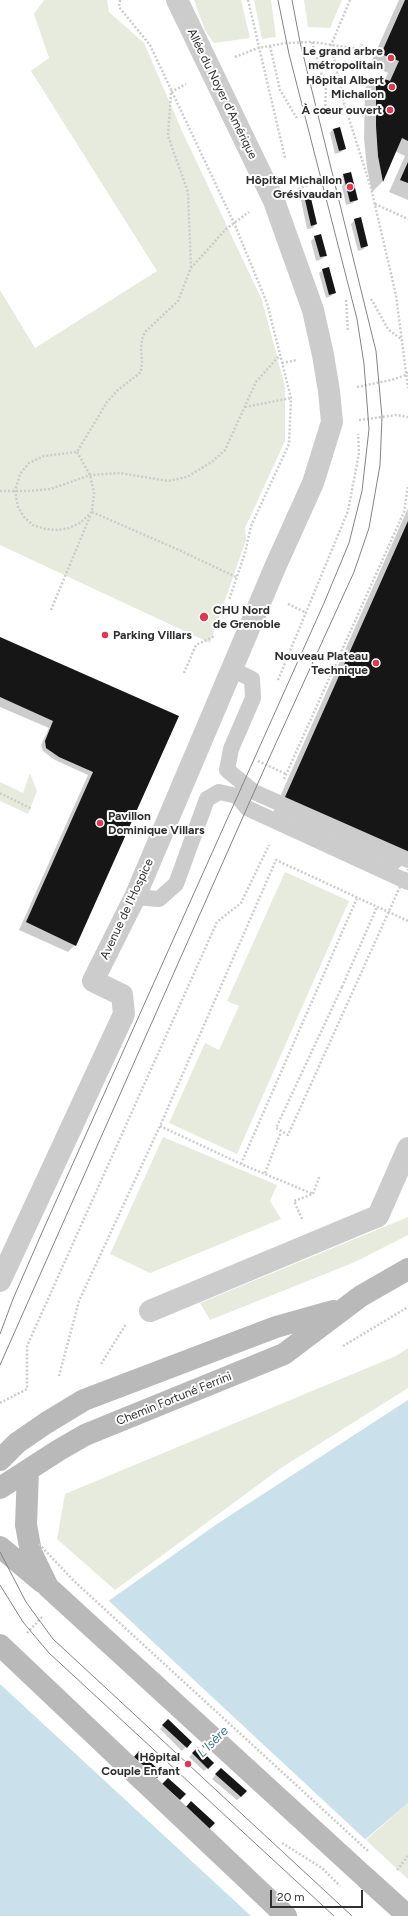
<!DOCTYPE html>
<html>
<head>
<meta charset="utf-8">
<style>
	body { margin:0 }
	#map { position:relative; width:408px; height:1916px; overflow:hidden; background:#fff; font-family:Figtree,sans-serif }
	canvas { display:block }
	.scale { position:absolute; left:270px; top:1890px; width:93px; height:18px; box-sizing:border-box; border:2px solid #2f2f2f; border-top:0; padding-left:5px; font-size:12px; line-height:14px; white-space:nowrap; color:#2f2f2f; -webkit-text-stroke:3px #fff; paint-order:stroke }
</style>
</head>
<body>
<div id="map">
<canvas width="408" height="1916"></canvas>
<div class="scale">20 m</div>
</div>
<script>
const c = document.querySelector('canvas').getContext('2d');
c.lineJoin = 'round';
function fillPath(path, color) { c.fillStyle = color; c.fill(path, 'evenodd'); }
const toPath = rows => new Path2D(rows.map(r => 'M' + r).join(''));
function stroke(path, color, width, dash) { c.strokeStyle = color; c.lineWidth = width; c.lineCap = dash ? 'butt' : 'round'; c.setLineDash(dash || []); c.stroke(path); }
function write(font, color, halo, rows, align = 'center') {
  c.font = font + ' Figtree,sans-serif'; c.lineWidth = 4; c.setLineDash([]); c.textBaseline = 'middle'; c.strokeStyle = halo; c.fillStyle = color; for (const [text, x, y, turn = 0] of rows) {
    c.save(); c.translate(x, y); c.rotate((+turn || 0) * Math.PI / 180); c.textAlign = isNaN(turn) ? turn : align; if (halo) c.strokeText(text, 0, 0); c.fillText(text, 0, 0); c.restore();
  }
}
fillPath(toPath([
	[44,0,107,0,109,12,144,43,182,131,262,300,285,387,285,441,245,528,246,540,210,643,0,545,0,290,35,348,157,271,31,71,49,58,34,14],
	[194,0,241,0,250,38,214,43,205,30],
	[254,0,271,0,276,37,262,39],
	[304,0,342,0,330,28,308,27],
	[30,773,37,791,28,814,0,801,0,782,23,793],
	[285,872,349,901,237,1154,169,1123,205,1043,219,1050,239,1006,227,1001],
	[163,1137,277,1185,270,1201,281,1219,150,1273,110,1254],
	[408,1217,408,1235,355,1262,210,1320,200,1303],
	[408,1348,408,1388,281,1468,115,1590,57,1539,65,1494,396,1356],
	[408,1803,408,1879,366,1840]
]), '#e6ebdd');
fillPath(toPath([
	[408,1400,408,1803,275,1916,0,1916,0,1678,217,1524]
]), '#cae0ea');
fillPath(toPath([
	[107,1599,367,1841,278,1916,251,1916,0,1684,0,1675]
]), '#fff');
fillPath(toPath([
	[399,0,408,0,408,200,389,192,405,156,395,151,383,181,372,192,367,168,364,139,365,88,376,77,385,80,388,73,370,65],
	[333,129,345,149,341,152,335,154,330,133],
	[344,175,357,199,353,203,346,205,340,178],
	[304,196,316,224,313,228,307,229,301,200],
	[355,220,367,245,364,249,358,251,351,224],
	[315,237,326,255,322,259,316,261,311,241],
	[323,270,335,293,331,296,326,298,319,273],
	[408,508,408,855,405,862,394,873,271,817],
	[0,638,178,717,75,945,68,952,19,930,88,775,55,760,43,751,41,745,49,728,0,707],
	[168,1720,190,1742,182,1751,160,1729],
	[198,1749,212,1763,204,1771,189,1757],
	[217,1773,241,1797,237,1800,212,1779]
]), '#0003');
fillPath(toPath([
	[405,0,408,0,408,141,402,138,383,182,378,156,376,126,376,76,390,81,399,61,381,54],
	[340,127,346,149,339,151,333,129],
	[408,162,408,183,400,180],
	[351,172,358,200,350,202,343,174],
	[310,194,317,224,311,226,304,195],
	[361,217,368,246,361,248,354,219],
	[321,234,327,256,320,257,314,236],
	[329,267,336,293,329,295,322,269],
	[408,521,408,857,281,806],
	[0,637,179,716,76,946,26,922,93,772,59,757,46,748,45,741,53,721,0,697],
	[168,1719,192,1742,187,1748,162,1725],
	[198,1747,214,1763,208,1769,192,1753],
	[139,1751,162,1773,157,1778,134,1757],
	[221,1768,247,1791,241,1797,215,1774],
	[168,1778,186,1794,180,1800,162,1784],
	[191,1801,215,1823,209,1829,185,1808]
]), '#161616');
stroke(toPath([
	[120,0,119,7,150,45,234,223,267,303,291,398,289,444,251,526,245,553,229,600],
	[248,0,285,158],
	[350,0,331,45,344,103,371,188,396,295,408,388],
	[312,42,326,89,325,116],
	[270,46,280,90,298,120],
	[360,49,370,53,372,48],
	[370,53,376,56,397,10],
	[235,57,258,48,286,43,312,42,360,49,362,44],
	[171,92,186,84],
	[171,93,168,136,188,192,191,268],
	[298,189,314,182],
	[375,204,408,219],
	[371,299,388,329,402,340],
	[346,300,348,332],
	[282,363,297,360],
	[357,387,391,380,406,375,408,371],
	[245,407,291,398],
	[359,420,397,415,408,417],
	[77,452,90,475,94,493,92,512,179,550,238,578],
	[0,491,27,491,51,489,90,475,120,473,168,481,187,477,213,461,225,450,256,382,280,355],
	[92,512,80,523,69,528,58,530,45,529,33,525,24,517,18,507,15,491,20,474,29,463,44,456,77,452,107,402,118,390,141,372,142,363,141,348,142,339,145,332,178,301,191,268,226,229,249,212],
	[288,604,307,613],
	[51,610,91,514],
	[184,673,196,645,215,636],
	[278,680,348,511,359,453,358,434],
	[258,761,286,774],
	[284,779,404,512,408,486],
	[0,793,32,809],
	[342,987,377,907],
	[160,1126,241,1164,313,1194],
	[241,1164,357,898],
	[265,1173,281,1132],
	[302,1219,294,1201,313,1194,320,1175],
	[343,1346,408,1307],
	[101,1364,126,1324],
	[59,1376,79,1301,160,1126,276,860,408,921],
	[0,1403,27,1389,27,1346,217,922,241,903,269,845],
	[27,1633,42,1617],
	[397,1870,408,1856]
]), '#ccc', 2.5, [2, 2]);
stroke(toPath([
	[231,669,252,679,253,698,231,749,227,770,254,792,408,860],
	[135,897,159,899,176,884,207,799,219,792,237,796,247,808,408,882]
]), '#ccc', 16);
stroke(toPath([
	[0,1281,124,1014,122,995,93,981,135,897,276,565,313,483,332,422,329,391,323,355,313,310,274,201,177,0],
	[150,1311,378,1216,408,1148]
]), '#ccc', 22);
stroke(toPath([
	[0,1460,17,1443,46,1423,84,1400,276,1327,333,1311],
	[28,1471,26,1525,31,1552,48,1587,367,1879],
	[0,1488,59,1450,85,1435,284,1354,361,1296,408,1269],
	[0,1547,42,1582],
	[0,1645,286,1916]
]), '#b9b9b9', 22);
stroke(toPath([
	[0,1334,13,1299,44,1228,324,603,349,543,362,491,369,429,364,364,357,319,289,54,278,0],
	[0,1365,266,765,354,572,369,528,380,465,382,417,376,351,300,42,292,0],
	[0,1552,26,1602,53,1639,352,1916],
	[0,1585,23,1622,49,1653,334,1916]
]), '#848484', 1);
stroke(toPath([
	[342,987,276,1128,288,1135,408,869],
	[39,1544,74,1581,368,1851],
	[282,1843,322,1868,340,1886]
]), '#ccc', 2.5, [2, 2]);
stroke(toPath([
	[367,1879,408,1916]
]), '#b9b9b9', 22);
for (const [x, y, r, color] of [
	[391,58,4,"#dc3a52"],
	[392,87,4,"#dc3a52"],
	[390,110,4,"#dc3a52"],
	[350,187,4,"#dc3a52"],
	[204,617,5,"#dc3a52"],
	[105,635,4,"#dc3a52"],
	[376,663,4,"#dc3a52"],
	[100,823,4,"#dc3a52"],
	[188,1764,4,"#dc3a52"]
]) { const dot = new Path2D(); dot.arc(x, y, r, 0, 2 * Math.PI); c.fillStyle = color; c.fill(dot); stroke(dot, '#fff', 1.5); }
write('bold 12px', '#2f2f2f', '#fff', [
	["Le grand arbre",383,51],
	["métropolitain",383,65],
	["Hôpital Albert",384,80],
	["Michallon",384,94],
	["À cœur ouvert",382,110],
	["Hôpital Michallon",342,180],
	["Grésivaudan",342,194],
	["CHU Nord",213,610,"left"],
	["de Grenoble",213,624,"left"],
	["Parking Villars",113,635,"left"],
	["Nouveau Plateau",368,656],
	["Technique",368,670],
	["Pavillon",108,816,"left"],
	["Dominique Villars",108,830,"left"],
	["Hôpital",180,1757],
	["Couple Enfant",180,1771]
], 'right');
write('12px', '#2f2f2f', '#fff', [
	["Allée du Noyer d'Amérique",222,94,64],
	["Avenue de l'Hospice",127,909,-65],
	["Chemin Fortuné Ferrini",174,1399,-22]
]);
write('italic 13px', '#41758d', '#fff', [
	["L'Isère",213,1742,-45]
]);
</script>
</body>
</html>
